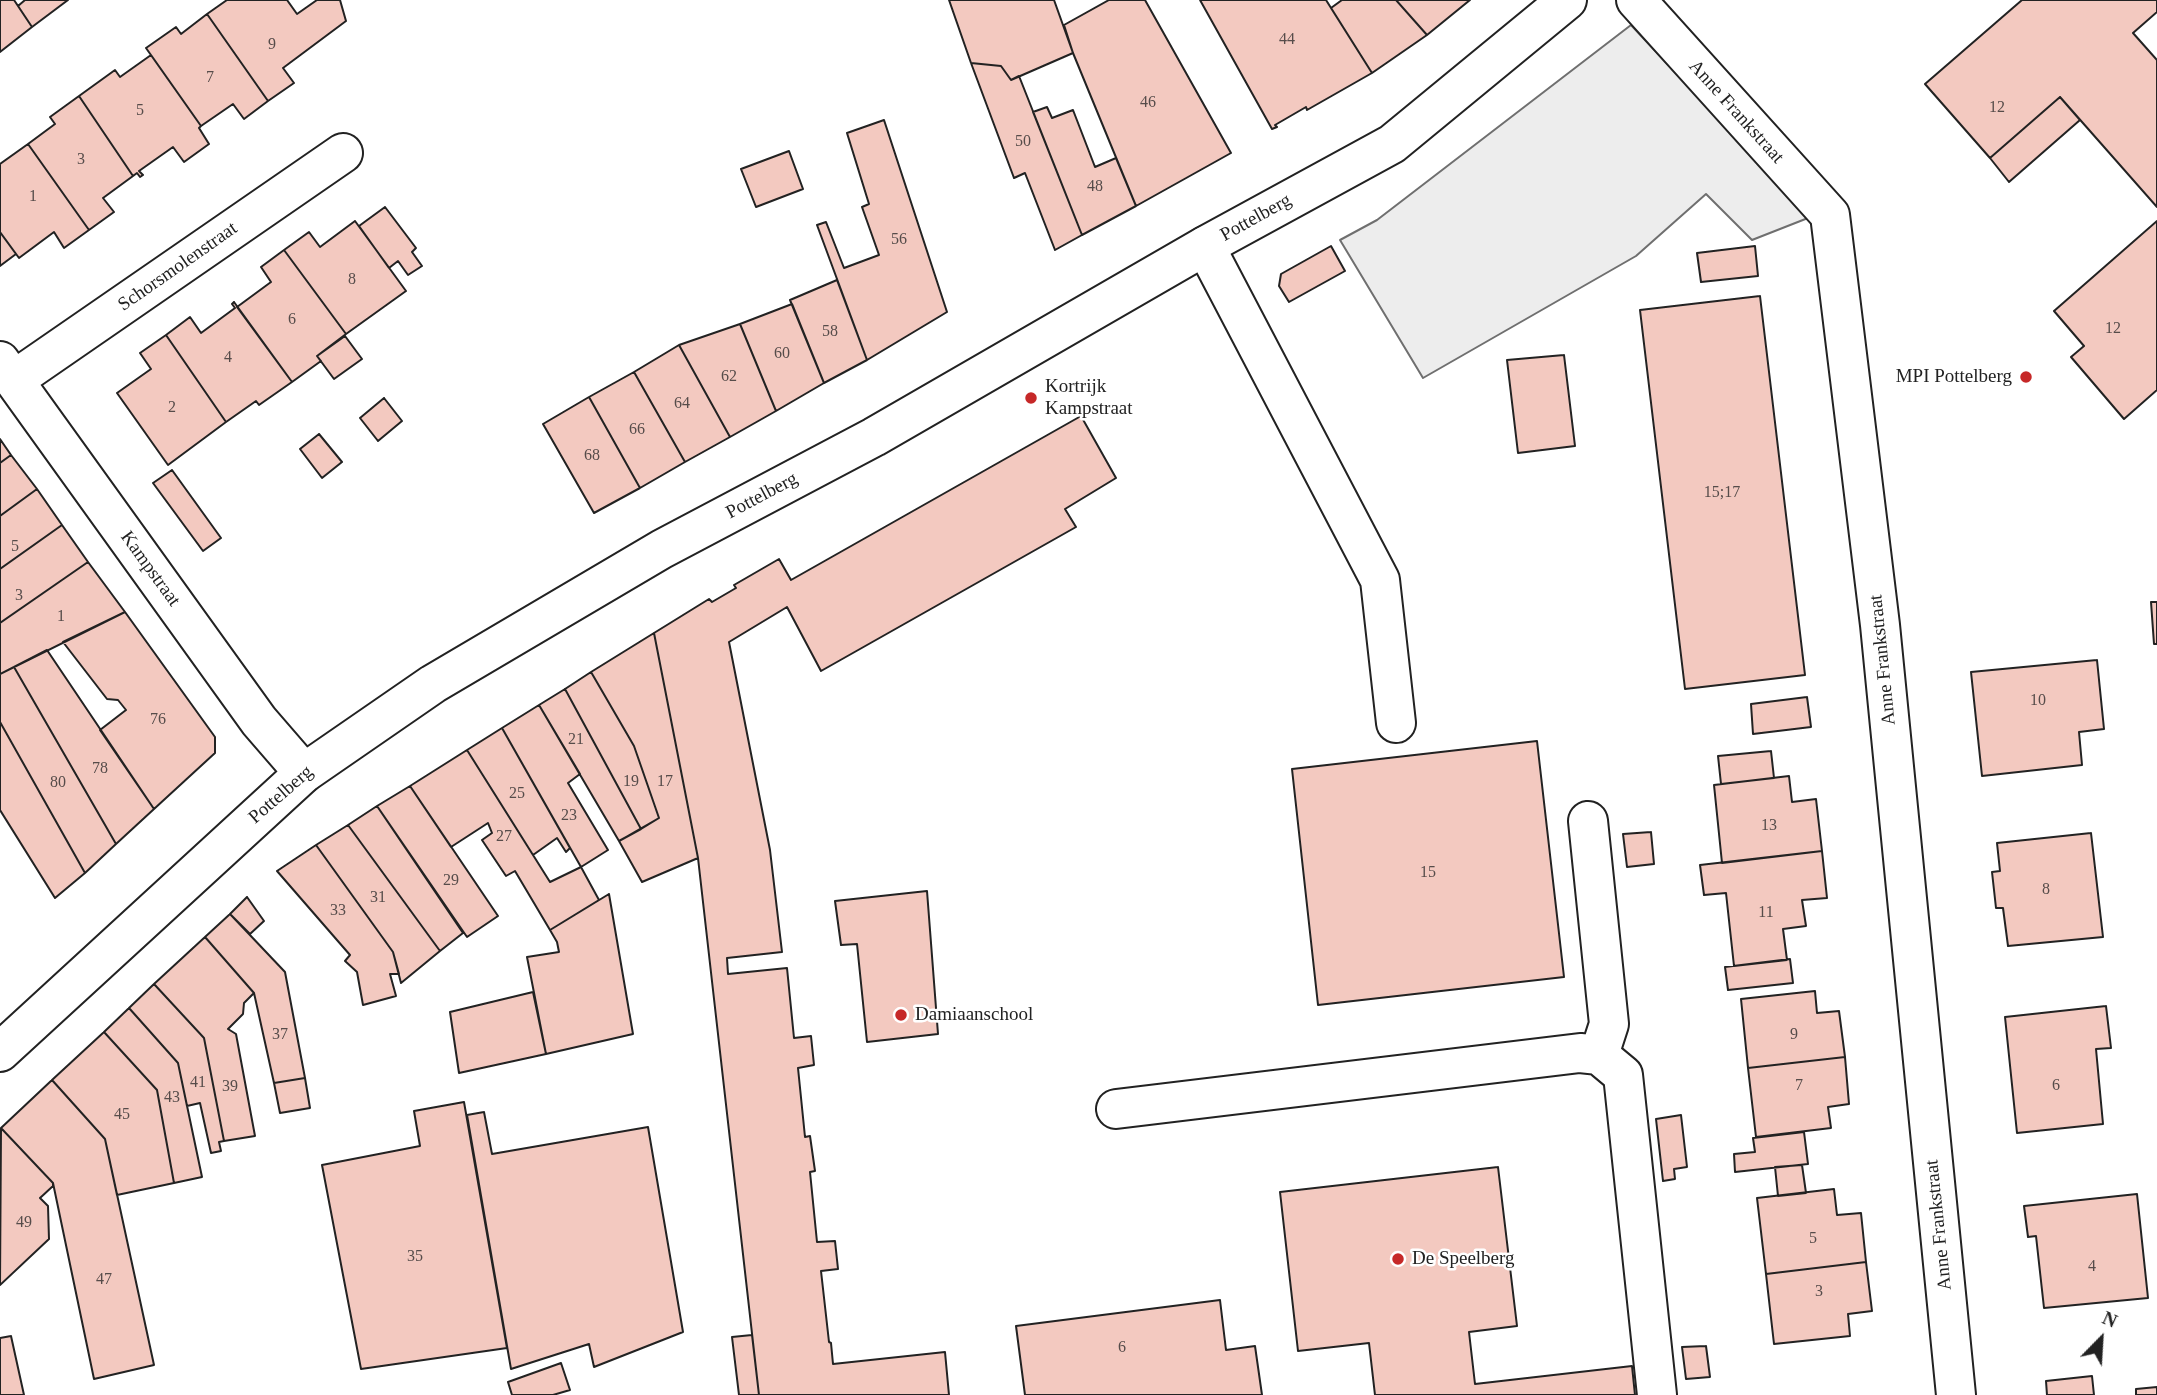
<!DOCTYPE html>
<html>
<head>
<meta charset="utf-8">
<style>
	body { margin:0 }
	#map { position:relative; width:2157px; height:1395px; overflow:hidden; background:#fff; font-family:Georgia,serif }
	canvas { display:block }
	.north { position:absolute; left:2066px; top:1304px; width:70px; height:70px; -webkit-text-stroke:5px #fff; paint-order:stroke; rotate:24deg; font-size:19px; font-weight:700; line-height:28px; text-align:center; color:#222 }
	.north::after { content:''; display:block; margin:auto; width:24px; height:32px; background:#222; clip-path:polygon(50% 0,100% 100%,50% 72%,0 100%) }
</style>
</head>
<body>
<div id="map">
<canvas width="2157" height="1395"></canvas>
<div class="north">N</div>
</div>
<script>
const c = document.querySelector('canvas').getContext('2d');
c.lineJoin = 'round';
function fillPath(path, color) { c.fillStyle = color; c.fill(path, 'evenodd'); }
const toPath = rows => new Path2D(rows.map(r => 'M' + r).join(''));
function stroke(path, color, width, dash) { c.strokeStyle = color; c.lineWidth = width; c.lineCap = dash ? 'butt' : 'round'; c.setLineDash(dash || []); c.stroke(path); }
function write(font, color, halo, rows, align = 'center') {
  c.font = font + ' Georgia,serif'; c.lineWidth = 5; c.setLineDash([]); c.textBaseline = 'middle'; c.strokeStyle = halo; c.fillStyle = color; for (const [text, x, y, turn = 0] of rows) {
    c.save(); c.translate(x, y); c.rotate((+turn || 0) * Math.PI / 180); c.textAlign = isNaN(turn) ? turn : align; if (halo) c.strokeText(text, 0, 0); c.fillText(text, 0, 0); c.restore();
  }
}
const parking = toPath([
	[1631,25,1802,208,1808,218,1752,240,1706,194,1636,256,1423,378,1340,240,1377,220,1631,25]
]);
fillPath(parking, '#ededed');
stroke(parking, '#6f6f6f', 2);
const building = toPath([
	[0,0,14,0,32,27,0,52,0,0],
	[25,0,68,0,32,27,18,6,25,0],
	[227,0,287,0,297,14,317,0,340,0,346,21,283,68,294,83,268,101,207,14,227,0],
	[949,0,1054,0,1073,53,1011,80,1001,66,971,63,949,0],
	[1109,0,1145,0,1231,153,1136,206,1073,53,1064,25,1109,0],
	[1200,0,1326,0,1372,73,1307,110,1306,107,1275,125,1277,127,1272,129,1200,0],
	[1342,0,1396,0,1427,35,1372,73,1331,8,1342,0],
	[1396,0,1470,0,1427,35,1396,0],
	[2022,0,2157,0,2157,12,2133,33,2157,60,2157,207,2060,97,1990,158,1925,84,2022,0],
	[207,14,268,101,244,119,233,104,201,126,146,48,176,27,181,34,207,14],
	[151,55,201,126,199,128,209,144,184,162,173,147,139,171,143,175,140,177,137,173,133,176,79,96,115,70,120,77,151,55],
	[971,63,1001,66,1011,80,1019,76,1082,235,1055,250,1025,173,1014,178,971,63],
	[79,96,133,176,103,198,114,212,89,230,28,144,55,124,50,117,79,96],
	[2060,97,2080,120,2009,182,1990,158,2060,97],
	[1047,107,1052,118,1073,110,1095,167,1116,158,1136,206,1082,235,1033,112,1047,107],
	[884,120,947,312,867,360,817,225,826,222,844,268,879,255,862,207,869,204,847,133,884,120],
	[28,144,89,230,64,248,54,232,19,258,0,232,0,164,28,144],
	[789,151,803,189,756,207,741,169,789,151],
	[385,207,416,248,412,252,422,266,408,275,398,261,389,268,359,226,385,207],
	[355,221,406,291,346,334,284,250,309,232,320,247,355,221],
	[2157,221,2157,390,2124,419,2071,357,2084,346,2054,311,2157,221],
	[0,232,16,254,0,266,0,232],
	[1331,246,1345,271,1289,302,1279,286,1281,274,1331,246],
	[1755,246,1758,276,1701,282,1697,253,1755,246],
	[284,250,346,334,317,356,321,361,292,382,237,307,271,282,261,267,284,250],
	[837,280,867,360,824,383,790,300,837,280],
	[1760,296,1805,675,1685,689,1640,310,1760,296],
	[234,302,292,382,259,405,256,401,226,422,166,335,190,317,201,333,235,308,232,304,234,302],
	[792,304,824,383,776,411,740,324,792,304],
	[740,324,776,411,730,437,679,345,740,324],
	[166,335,226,422,168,465,117,393,151,369,140,353,166,335],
	[345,336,362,359,334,379,317,356,345,336],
	[679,345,730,437,685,462,634,372,679,345],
	[1564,355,1575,446,1518,453,1507,360,1564,355],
	[634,372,685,462,640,488,589,397,634,372],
	[589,397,640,488,594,513,543,424,589,397],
	[384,398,402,421,378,441,360,418,384,398],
	[1081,416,1116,478,1065,509,1076,527,821,671,787,607,729,642,770,850,782,952,727,958,728,974,787,968,794,1038,811,1036,814,1065,798,1068,805,1137,810,1136,815,1171,810,1172,817,1242,835,1241,838,1269,821,1271,829,1342,831,1343,833,1364,945,1352,949,1395,759,1395,698,858,654,633,709,599,712,602,736,588,734,585,779,559,791,580,1081,416],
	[319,434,342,462,322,478,300,449,319,434],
	[0,439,11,455,0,463,0,439],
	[11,455,37,489,0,516,0,463,11,455],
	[172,470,221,538,203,551,153,483,172,470],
	[37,489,62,525,0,569,0,516,37,489],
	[62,525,88,562,0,623,0,569,62,525],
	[88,562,125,612,0,674,0,623,88,562],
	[2151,602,2157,602,2157,644,2154,644,2151,602],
	[125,612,215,737,215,753,154,809,100,730,126,710,118,700,107,699,63,642,125,612],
	[654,633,698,858,642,882,619,841,659,818,634,746,591,672,654,633],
	[47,650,154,809,116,844,14,667,47,650],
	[2097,660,2104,729,2079,732,2082,765,1982,776,1971,672,2097,660],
	[14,667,116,844,85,873,0,722,0,674,14,667],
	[591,672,634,746,659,818,641,829,565,689,591,672],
	[565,689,641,829,619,841,539,705,565,689],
	[1807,697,1811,727,1753,734,1751,704,1807,697],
	[539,705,580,774,568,783,608,850,581,867,502,728,539,705],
	[0,722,85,873,55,898,0,810,0,722],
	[502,728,570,848,566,852,557,838,533,855,467,750,502,728],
	[1537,741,1564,977,1318,1005,1292,769,1537,741],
	[467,750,550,882,581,867,599,900,550,930,515,871,506,876,482,840,492,833,488,823,451,847,410,786,467,750],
	[1771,751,1774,778,1721,784,1718,756,1771,751],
	[1789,776,1792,802,1816,799,1822,851,1722,863,1714,785,1789,776],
	[410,786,498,916,467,937,377,806,410,786],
	[377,806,463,933,440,951,348,825,377,806],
	[348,825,440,951,401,983,393,952,316,845,348,825],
	[1651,832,1654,864,1627,867,1623,834,1651,832],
	[2091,833,2103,937,2008,946,2003,908,1996,908,1992,872,2000,871,1997,843,2091,833],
	[316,845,393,952,399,974,390,974,396,996,363,1005,357,972,345,961,350,955,277,871,316,845],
	[1822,851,1827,898,1802,900,1806,926,1783,929,1787,960,1734,966,1726,893,1704,895,1700,865,1822,851],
	[927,891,938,1034,867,1042,857,944,841,945,835,901,927,891],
	[609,894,633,1034,546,1054,527,957,559,952,557,942,550,930,609,894],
	[247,897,264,921,250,934,230,914,247,897],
	[230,914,285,972,305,1078,274,1083,254,993,205,937,230,914],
	[205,937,254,993,244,1003,243,1014,228,1029,236,1034,255,1136,224,1141,204,1038,154,984,205,937],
	[1790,959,1793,983,1728,990,1725,967,1790,959],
	[154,984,204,1038,224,1141,219,1142,221,1151,211,1153,200,1103,187,1106,178,1063,129,1008,154,984],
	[1815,991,1817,1013,1839,1011,1845,1057,1748,1068,1741,999,1815,991],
	[533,992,546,1054,459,1073,450,1012,533,992],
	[2106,1006,2111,1048,2096,1049,2103,1124,2017,1133,2005,1017,2106,1006],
	[129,1008,178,1063,202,1177,174,1183,157,1090,104,1032,129,1008],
	[104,1032,157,1090,174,1183,117,1195,105,1139,52,1080,104,1032],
	[1845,1057,1849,1104,1828,1107,1831,1128,1756,1137,1748,1068,1845,1057],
	[305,1078,310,1108,280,1113,274,1083,305,1078],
	[52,1080,105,1139,154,1365,94,1379,53,1183,1,1128,52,1080],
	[464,1102,507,1348,361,1369,322,1165,420,1146,414,1111,464,1102],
	[484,1112,492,1154,648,1127,683,1332,594,1367,589,1344,511,1369,467,1115,484,1112],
	[1681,1115,1687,1167,1674,1169,1675,1179,1663,1181,1656,1119,1681,1115],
	[1,1128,53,1183,53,1186,40,1198,48,1206,49,1239,0,1285,1,1128],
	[1804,1132,1808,1164,1735,1172,1734,1154,1755,1152,1753,1138,1804,1132],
	[1802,1165,1806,1193,1778,1196,1775,1167,1802,1165],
	[1498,1167,1517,1326,1469,1332,1475,1384,1632,1366,1635,1395,1375,1395,1369,1343,1298,1351,1280,1192,1498,1167],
	[1834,1189,1837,1215,1861,1213,1866,1262,1766,1274,1757,1198,1834,1189],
	[2137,1194,2148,1298,2044,1308,2036,1236,2028,1237,2024,1206,2137,1194],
	[1866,1262,1872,1311,1848,1314,1850,1336,1774,1344,1766,1274,1866,1262],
	[1220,1300,1226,1350,1255,1346,1262,1395,1025,1395,1016,1326,1220,1300],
	[752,1335,759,1395,739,1395,732,1337,752,1335],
	[11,1336,24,1395,0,1395,0,1338,11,1336],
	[1706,1346,1710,1377,1686,1379,1682,1347,1706,1346],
	[561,1363,570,1390,553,1395,512,1395,508,1382,561,1363],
	[2092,1376,2094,1395,2047,1395,2046,1381,2092,1376],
	[2157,1387,2157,1395,2136,1395,2136,1389,2157,1387]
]);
fillPath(building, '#f3c9c0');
stroke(building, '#222', 2);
const minor = toPath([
	[1636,0,1830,215,1880,625,1956,1395],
	[1205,246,1380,580,1396,723],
	[0,361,259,721,304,773],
	[14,380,343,153],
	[1588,821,1609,1024,1599,1055],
	[1116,1109,1580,1053,1599,1055,1623,1075,1657,1395]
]);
const major = toPath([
	[0,1052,304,773,433,684,662,549,874,437,1205,246,1392,144,1567,0]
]);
stroke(minor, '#222', 42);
stroke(major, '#222', 42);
stroke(minor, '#fff', 38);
stroke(major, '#fff', 38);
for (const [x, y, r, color] of [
	[2026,377,7,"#c62828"],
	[1031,398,7,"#c62828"],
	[901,1015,7,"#c62828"],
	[1398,1259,7,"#c62828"]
]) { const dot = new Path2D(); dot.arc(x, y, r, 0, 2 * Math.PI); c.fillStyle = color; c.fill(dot); stroke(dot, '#fff', 2.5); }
write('16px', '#564c4a', null, [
	["44",1287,40],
	["9",272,45],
	["7",210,78],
	["46",1148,103],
	["12",1997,108],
	["5",140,111],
	["50",1023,142],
	["3",81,160],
	["48",1095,187],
	["1",33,197],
	["56",899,240],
	["8",352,280],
	["6",292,320],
	["12",2113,329],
	["58",830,332],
	["60",782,354],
	["4",228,358],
	["62",729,377],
	["64",682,404],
	["2",172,408],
	["66",637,430],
	["68",592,456],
	["15;17",1722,493],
	["5",15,547],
	["3",19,596],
	["1",61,617],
	["10",2038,701],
	["76",158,720],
	["21",576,740],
	["78",100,769],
	["19",631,782],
	["17",665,782],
	["80",58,783],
	["25",517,794],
	["23",569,816],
	["13",1769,826],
	["27",504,837],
	["15",1428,873],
	["29",451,881],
	["8",2046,890],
	["31",378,898],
	["33",338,911],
	["11",1766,913],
	["37",280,1035],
	["9",1794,1035],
	["41",198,1083],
	["7",1799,1086],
	["6",2056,1086],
	["39",230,1087],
	["43",172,1098],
	["45",122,1115],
	["49",24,1223],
	["5",1813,1239],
	["35",415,1257],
	["4",2092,1267],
	["47",104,1280],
	["3",1819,1292],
	["6",1122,1348]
]);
write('19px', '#222', '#fff', [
	["Anne Frankstraat",1736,112,48],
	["Pottelberg",1256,218,-29],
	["Schorsmolenstraat",178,267,-35],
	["Pottelberg",762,496,-28],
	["Kampstraat",150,569,54],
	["Anne Frankstraat",1883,660,-96],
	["Pottelberg",281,795,-41],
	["Anne Frankstraat",1939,1225,-96]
]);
write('19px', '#222', '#fff', [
	["MPI Pottelberg",2012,377,"right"],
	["Kortrijk",1045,387],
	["Kampstraat",1045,409],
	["Damiaanschool",915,1015],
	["De Speelberg",1412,1259]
], 'left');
</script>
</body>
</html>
